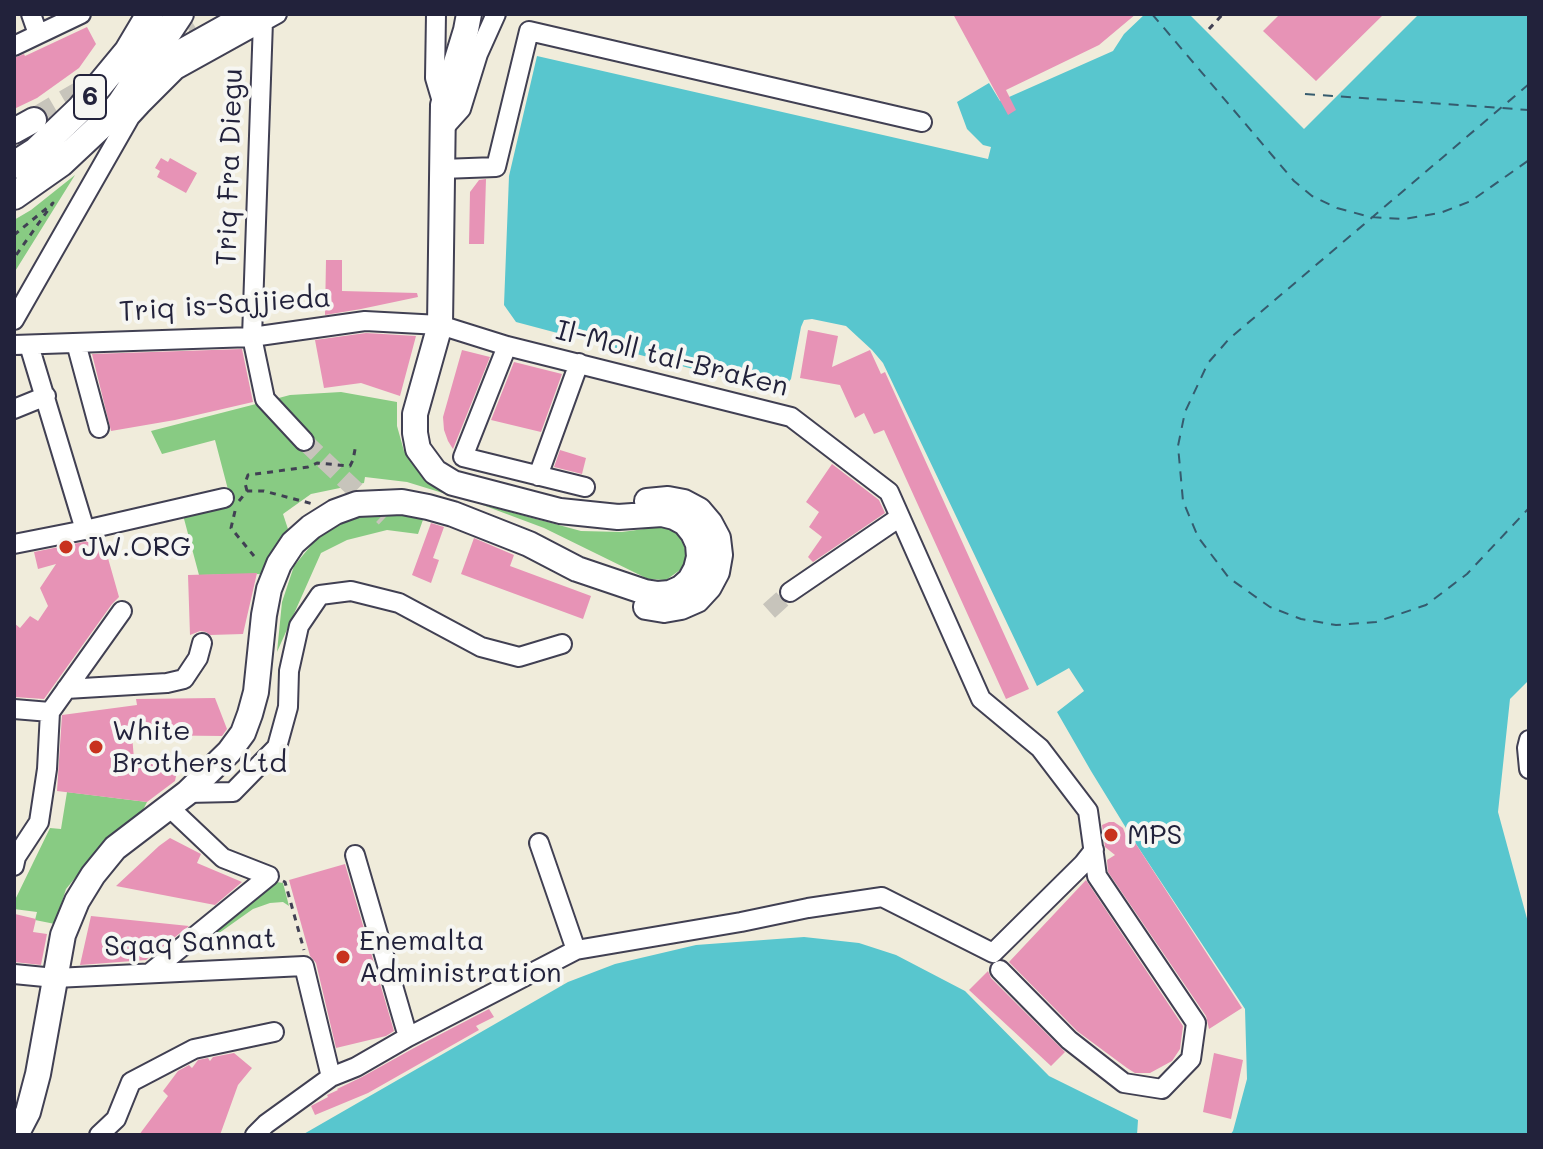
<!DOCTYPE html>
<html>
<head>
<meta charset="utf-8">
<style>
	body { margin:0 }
	#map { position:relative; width:1543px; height:1149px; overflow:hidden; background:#f0ecdb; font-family:Mali,sans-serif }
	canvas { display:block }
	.frame { position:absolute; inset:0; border:16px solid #22223b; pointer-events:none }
</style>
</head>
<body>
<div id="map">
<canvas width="1543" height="1149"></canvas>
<div class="frame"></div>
</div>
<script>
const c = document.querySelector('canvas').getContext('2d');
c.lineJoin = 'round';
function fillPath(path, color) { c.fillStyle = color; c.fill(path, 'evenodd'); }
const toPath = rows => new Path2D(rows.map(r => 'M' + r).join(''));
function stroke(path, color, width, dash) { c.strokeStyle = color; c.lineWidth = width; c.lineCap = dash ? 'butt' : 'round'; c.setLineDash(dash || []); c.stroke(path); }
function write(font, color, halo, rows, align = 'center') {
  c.font = font + ' Mali,sans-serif'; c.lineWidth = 8; c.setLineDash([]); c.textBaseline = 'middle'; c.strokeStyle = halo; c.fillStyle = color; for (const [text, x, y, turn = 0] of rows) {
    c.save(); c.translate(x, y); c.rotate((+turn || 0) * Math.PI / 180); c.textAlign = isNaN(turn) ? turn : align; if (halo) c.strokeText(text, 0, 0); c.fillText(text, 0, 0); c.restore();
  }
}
fillPath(toPath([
	[75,175,14,273,14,220,31,210],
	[341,392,397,402,397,426,404,451,423,474,448,487,446,494,407,482,365,477,364,483,311,494,283,514,288,529,262,574,199,575,183,515,231,501,215,440,162,454,151,431,256,404,298,447,275,399,290,395],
	[480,504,581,531,622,532,644,529,652,526,661,525,669,527,682,538,686,554,685,563,680,570,666,580,648,579,544,528],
	[360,513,425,514,418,534,387,530,347,540,321,553,277,652,282,602,294,566,323,531],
	[67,792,147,802,143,810,98,850,66,889,55,924,35,920,37,912,14,909,14,902,50,828,61,829],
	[270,881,283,883,289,906,283,902,270,903,253,909,181,960,176,955]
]), '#88cb83');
fillPath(toPath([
	[1145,14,1189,14,1304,129,1419,14,1529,14,1529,680,1510,699,1498,812,1529,926,1529,1135,1230,1135,1233,1131,1247,1079,1245,1009,1134,841,1091,771,1057,712,1084,691,1069,668,1037,686,883,363,872,350,846,326,812,319,804,320,801,327,791,379,783,389,772,390,516,322,504,305,509,176,537,56,988,159,991,147,983,145,967,129,957,102,989,83,1000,101,1113,51,1124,34],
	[804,937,859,943,896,955,965,991,1049,1076,1138,1120,1137,1135,302,1135,568,982,615,964,696,945]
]), '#58c6ce');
stroke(toPath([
	[1152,14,1294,181,1312,196,1337,208,1370,217,1404,219,1440,213,1471,201,1529,160],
	[1529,84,1229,339,1208,363,1185,412,1178,446,1183,501,1198,537,1229,578,1270,607,1301,619,1336,625,1376,622,1426,605,1467,574,1529,508],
	[1305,94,1529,110]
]), '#355b6e', 2, [10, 8]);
fillPath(toPath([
	[953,14,1136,14,1099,45,1006,90,1016,110,1008,115],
	[1280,14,1384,14,1316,81,1263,31],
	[87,27,96,44,79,68,37,98,14,109,14,58,24,54,25,56],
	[161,158,168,162,170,158,197,173,186,193,157,177,160,171,155,168],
	[486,179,484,244,469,244,470,192,479,180],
	[326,260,342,260,342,291,417,293,418,297,361,309,325,315],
	[808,330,838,336,832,367,870,350,881,374,885,372,1029,689,1006,699,884,430,874,434,864,413,855,418,840,385,800,378],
	[366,333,416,336,400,396,361,383,324,388,315,340],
	[242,349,253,402,175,420,111,431,92,354],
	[462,350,490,357,453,449,448,441,444,430,443,417],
	[514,362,562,374,541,432,491,420],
	[560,450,586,458,582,474,554,467],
	[832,464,879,500,885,513,813,562,808,557,822,537,809,527,819,512,806,502],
	[431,523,444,527,433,558,439,560,431,583,412,575],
	[474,538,514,555,510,566,591,596,583,619,461,574],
	[98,539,99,546,104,544,119,597,112,604,44,699,14,697,14,623,20,628,30,616,38,621,48,606,40,588,56,564,38,569,34,552],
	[257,573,243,634,210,635,206,632,200,631,190,635,188,575],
	[215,698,227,729,222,736,132,735,134,759,177,771,175,781,147,802,57,791,62,715,137,705,136,699],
	[1109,822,1114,822,1123,828,1129,844,1134,841,1242,1008,1209,1029,1206,1016,1108,872,1107,860,1115,855,1105,847,1102,825],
	[170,838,201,854,197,863,242,882,215,905,116,886,159,846],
	[345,864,394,1031,386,1036,336,1048,316,963,310,956,289,880],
	[1086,880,1183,1026,1180,1049,1172,1061,1150,1073,1135,1073,1127,1068,1077,1031,1009,962],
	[15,914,36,919,33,932,47,934,41,965,14,962],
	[91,916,189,926,146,960,80,965],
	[988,971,991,978,1065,1052,1051,1066,969,990],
	[489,1009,494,1017,476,1026,479,1030,368,1093,315,1115,311,1106,328,1097,327,1095,338,1090,337,1089,362,1077,414,1048],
	[234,1053,252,1068,238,1085,220,1135,139,1135,168,1096,163,1091,178,1071,189,1065,192,1068,198,1060,208,1058,210,1061,213,1057],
	[1214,1053,1243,1060,1231,1119,1203,1112]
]), '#e793b6');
stroke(toPath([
	[304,441,385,518],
	[769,611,790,592]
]), '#c7c4bb', 18, [18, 9]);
stroke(toPath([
	[157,47,194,25],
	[34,120,101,81]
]), '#c7c4bb', 24, [24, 12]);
const minor = toPath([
	[31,14,38,34],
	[436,14,435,78,443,105],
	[263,21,252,337,265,399,304,441],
	[14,46,81,14],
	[443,129,461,109,478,54,496,14],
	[442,169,496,167,529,31,922,122],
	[14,320,130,117,141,105,176,70,277,14],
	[76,343,99,428],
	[14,345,252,337,365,321,440,325,507,346,791,417,889,492,981,699,1040,748,1088,811,1097,876,1196,1023,1191,1059,1162,1089,1124,1083,1069,1040,1000,970],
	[29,345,85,530],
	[507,346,463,457,585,487],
	[14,409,46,396],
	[538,476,579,363],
	[14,544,85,530,224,498],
	[790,592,900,517],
	[66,689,167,683,184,679,198,658,202,643],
	[14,709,50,712],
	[1529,740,1527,748,1529,769],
	[187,793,233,792,277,747,288,707,289,671,299,626,320,595,351,591,399,603,481,647,519,657,562,644],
	[539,843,576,950],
	[355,855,408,1037],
	[14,866,16,857,39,822,47,769,50,712,122,611],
	[151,972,269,876,223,858,169,807],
	[14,974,55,978,304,966,331,1077],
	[99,1135,116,1119,131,1082,194,1049,274,1032],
	[255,1135,266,1124,331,1077,356,1067,408,1037,576,950,741,922,808,908,882,897,993,953,1083,864,1094,850]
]);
const major = toPath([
	[138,87,172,57,249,14],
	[14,131,34,120],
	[646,607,664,610,681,607,697,600,709,587,717,572,720,555,718,538,710,523,699,510,684,502,668,499,647,501],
	[16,1135,28,1112,38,1074,63,935,77,901,93,875,115,848,187,793,229,752,243,733,250,714,256,692,264,615,269,589,279,564,293,543,311,527,335,512,357,504,402,502,428,507,453,514,529,544,577,569,645,592,658,594,670,593,681,588,690,580,696,569,699,557,698,544,693,533,685,523,674,517,662,514,618,517,560,511,453,483,435,472,418,449,415,433,415,414,440,325,443,105,466,30,469,14]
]);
const highway = toPath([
	[14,165,36,151,80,109,128,51,150,14],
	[14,196,61,163,108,119,121,103,180,14]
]);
stroke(minor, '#414053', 22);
stroke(major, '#414053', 28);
stroke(highway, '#414053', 30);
stroke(toPath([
	[1209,29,1223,14],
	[14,235,53,203,14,258],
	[247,491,245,483,248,475,308,467,317,463,350,466,353,460,356,444],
	[239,501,247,491,264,491,313,504],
	[235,511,231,528,254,556],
	[283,881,285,882,304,950]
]), '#414053', 3, [6, 6]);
stroke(minor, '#fff', 18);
stroke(major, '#fff', 24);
stroke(highway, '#fff', 26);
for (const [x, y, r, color] of [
	[66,547,8,"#c8321e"],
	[96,747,8,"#c8321e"],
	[1111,835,8,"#c8321e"],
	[343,957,8,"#c8321e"]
]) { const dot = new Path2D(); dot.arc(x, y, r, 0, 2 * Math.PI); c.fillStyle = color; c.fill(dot); stroke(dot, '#f6f6f2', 3); }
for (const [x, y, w] of [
	[90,97,32]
]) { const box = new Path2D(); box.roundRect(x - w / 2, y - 22, w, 44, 6); c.fillStyle = '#f6f6f2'; c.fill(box); stroke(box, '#22223b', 2); }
write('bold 26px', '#22223b', null, [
	["6",90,97]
]);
write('28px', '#22223b', '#f6f6f2', [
	["Triq Fra Diegu",230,167,-88],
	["Triq is-Sajjieda",225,305,-4],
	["Il-Moll tal-Braken",672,359,14],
	["Sqaq Sannat",190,943,-3]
]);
write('28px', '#22223b', '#f6f6f2', [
	["JW.ORG",82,547],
	["White",112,731],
	["Brothers Ltd",112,763],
	["MPS",1127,835],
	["Enemalta",359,941],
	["Administration",359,973]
], 'left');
</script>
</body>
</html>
